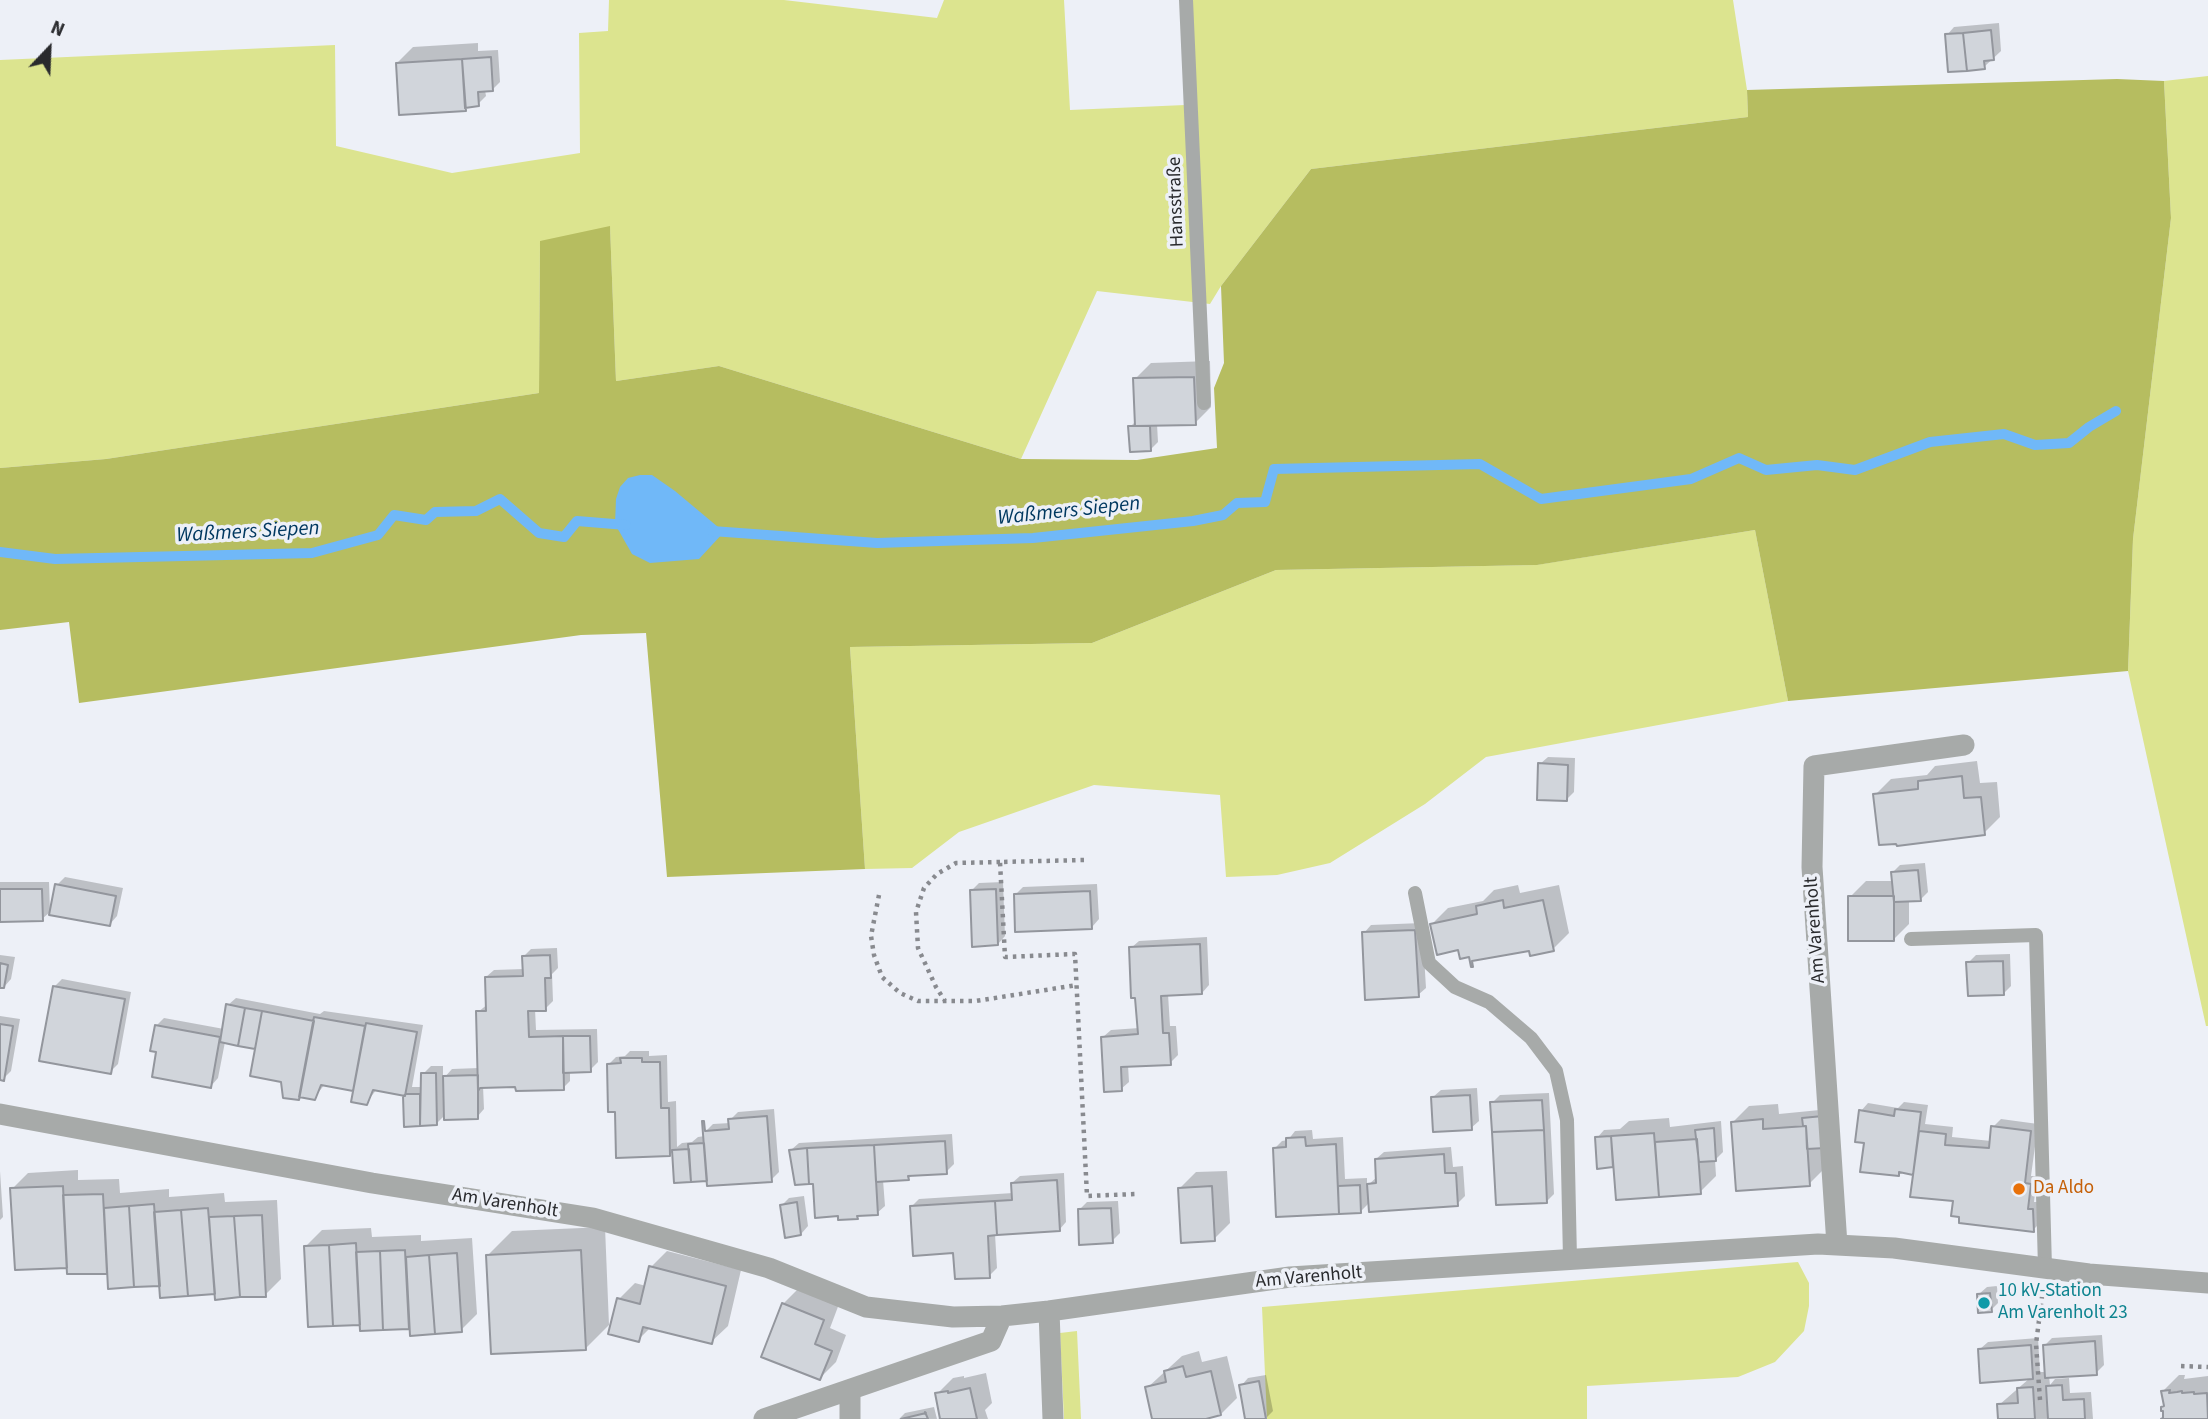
<!DOCTYPE html>
<html>
<head>
<meta charset="utf-8">
<style>
	body { margin:0 }
	#map { position:relative; width:2208px; height:1419px; overflow:hidden; background:#edf0f7; font-family:"Source Sans 3",sans-serif }
	canvas { display:block }
	.north { position:absolute; left:14px; top:14px; width:70px; height:70px; -webkit-text-stroke:5px #edf0f7; paint-order:stroke; rotate:23deg; font-size:19px; font-weight:700; line-height:28px; text-align:center; color:#292a2d }
	.north::after { content:''; display:block; margin:auto; width:24px; height:32px; background:#292a2d; clip-path:polygon(50% 0,100% 100%,50% 72%,0 100%) }
</style>
</head>
<body>
<div id="map">
<canvas width="2208" height="1419"></canvas>
<div class="north">N</div>
</div>
<script>
const c = document.querySelector('canvas').getContext('2d');
c.lineJoin = 'round';
function fillPath(path, color) { c.fillStyle = color; c.fill(path, 'evenodd'); }
const toPath = rows => new Path2D(rows.map(r => 'M' + r).join(''));
function stroke(path, color, width, dash) { c.strokeStyle = color; c.lineWidth = width; c.lineCap = dash ? 'butt' : 'round'; c.setLineDash(dash || []); c.stroke(path); }
function write(font, color, halo, rows, align = 'center') {
  c.font = font + ' "Source Sans 3",sans-serif'; c.lineWidth = 7; c.setLineDash([]); c.textBaseline = 'middle'; c.strokeStyle = halo; c.fillStyle = color; for (const [text, x, y, turn = 0] of rows) {
    c.save(); c.translate(x, y); c.rotate((+turn || 0) * Math.PI / 180); c.textAlign = isNaN(turn) ? turn : align; if (halo) c.strokeText(text, 0, 0); c.fillText(text, 0, 0); c.restore();
  }
}
fillPath(toPath([
	[609,0,784,0,937,18,944,0,1064,0,1070,110,1185,105,1181,0,1733,0,1747,90,1748,117,1311,169,1221,286,1210,304,1097,291,1021,459,719,366,616,381,610,227,540,242,539,393,106,459,0,468,0,60,335,45,336,146,452,173,580,153,579,33,608,31],
	[2208,76,2208,1026,2206,1026,2128,671,2133,539,2171,218,2164,81],
	[1755,530,1788,701,1486,757,1425,804,1330,863,1277,875,1226,877,1220,795,1094,785,959,832,912,868,865,869,850,647,1092,643,1276,570,1536,565],
	[1798,1262,1809,1283,1809,1306,1804,1331,1775,1362,1738,1377,1587,1386,1587,1419,1267,1419,1262,1307],
	[1077,1331,1081,1419,1064,1419,1060,1333]
]), '#dce48f');
fillPath(toPath([
	[2117,79,2164,81,2171,218,2133,539,2128,671,1788,701,1755,530,1537,565,1276,570,1092,643,850,647,865,869,667,877,646,633,581,635,79,703,69,622,0,630,0,468,106,459,539,393,540,241,610,226,616,381,719,366,1021,459,1137,460,1217,448,1214,388,1224,363,1221,286,1311,169,1748,117,1747,90]
]), '#b6bd60');
fillPath(toPath([
	[640,475,652,475,675,491,724,532,699,559,650,563,632,554,615,524,616,499,620,487,628,478]
]), '#70b8f8');
fillPath(toPath([
	[1999,23,2001,51,1984,67,1947,35,1954,27],
	[478,43,478,51,498,50,500,82,492,90,485,90,486,96,478,104,469,106,465,110,397,63,413,47],
	[1210,361,1211,407,1195,423,1157,424,1158,442,1150,450,1130,427,1136,421,1135,379,1151,363],
	[1548,757,1575,758,1574,792,1566,800,1540,764],
	[1977,761,1980,783,1997,782,2000,817,1984,833,1875,795,1891,779,1927,775,1935,766],
	[1925,863,1928,892,1920,900,1909,900,1909,924,1893,940,1850,897,1866,881,1893,881,1892,873,1900,865],
	[65,877,123,888,117,916,110,924,57,885],
	[0,882,49,882,50,912,42,919,0,920],
	[1003,882,1005,936,998,944,972,890,979,883],
	[1097,884,1099,919,1092,927,1015,895,1023,887],
	[1518,885,1520,893,1559,885,1569,933,1553,949,1470,955,1432,924,1448,908,1483,901,1494,890],
	[1422,923,1426,988,1418,995,1364,933,1371,925],
	[1207,937,1209,985,1202,993,1168,994,1170,1026,1176,1026,1178,1055,1170,1063,1128,1065,1129,1082,1121,1089,1103,1037,1111,1030,1139,1028,1131,948,1139,941],
	[557,948,558,968,552,974,553,1001,545,1009,535,1009,536,1030,597,1029,598,1062,590,1070,570,1071,570,1081,563,1088,517,1085,483,1086,484,1109,477,1117,446,1114,436,1124,406,1125,405,1094,377,1089,366,1103,355,1090,325,1084,314,1098,283,1080,257,1047,225,1042,218,1078,211,1086,158,1051,156,1026,164,1018,224,1029,228,1005,236,998,320,1014,324,1011,423,1025,412,1087,423,1087,423,1074,431,1066,443,1066,443,1079,452,1069,479,1068,478,1012,488,1004,486,977,494,970,524,969,524,956,531,949],
	[2010,954,2011,986,2004,993,1968,963,1976,955],
	[0,955,15,957,11,979,4,987,0,986],
	[62,979,131,992,118,1064,110,1072,55,986],
	[0,1016,20,1019,11,1071,3,1079,0,1078],
	[630,1051,649,1051,649,1056,667,1055,668,1102,676,1101,677,1147,682,1143,692,1142,698,1137,705,1136,705,1132,713,1124,730,1123,730,1120,738,1112,774,1109,779,1172,771,1180,674,1150,670,1155,617,1110,609,1064,616,1057,625,1056],
	[1477,1088,1479,1121,1471,1128,1433,1097,1441,1090],
	[1549,1093,1554,1194,1546,1202,1492,1103,1500,1095],
	[1904,1102,1928,1105,1925,1124,1953,1127,1952,1137,1991,1141,1993,1127,2001,1119,2038,1124,2031,1176,2037,1176,2034,1202,2040,1202,2041,1222,2033,1230,1954,1200,1915,1173,1902,1171,1898,1175,1867,1142,1861,1111,1868,1103,1898,1108],
	[1778,1104,1779,1114,1830,1109,1825,1168,1809,1184,1733,1122,1749,1106],
	[1669,1118,1670,1127,1721,1121,1723,1152,1715,1160,1716,1176,1700,1192,1617,1198,1615,1166,1598,1167,1597,1138,1604,1130,1620,1129,1629,1121],
	[1312,1130,1313,1139,1343,1137,1345,1179,1367,1178,1367,1186,1378,1176,1376,1159,1384,1152,1451,1147,1453,1167,1463,1166,1465,1196,1457,1204,1370,1202,1361,1211,1278,1215,1275,1148,1282,1141,1288,1140,1295,1131],
	[952,1134,954,1164,946,1172,913,1174,908,1179,883,1180,885,1206,877,1213,860,1214,857,1218,840,1214,791,1150,799,1143],
	[78,1170,78,1180,119,1179,120,1193,169,1189,169,1197,224,1193,225,1202,277,1200,281,1279,265,1295,217,1293,162,1284,109,1272,69,1272,68,1266,12,1189,28,1173],
	[0,1171,3,1217,0,1220],
	[1227,1171,1230,1223,1214,1239,1180,1188,1196,1172],
	[1064,1173,1066,1222,1059,1230,995,1234,997,1268,989,1276,955,1252,911,1207,919,1199,1013,1193,1012,1183,1020,1176],
	[804,1196,808,1226,801,1234,782,1205,789,1198],
	[1118,1201,1120,1233,1112,1241,1080,1209,1087,1202],
	[605,1227,609,1325,585,1349,488,1255,512,1231],
	[371,1228,372,1237,421,1235,421,1241,472,1238,477,1314,461,1330,411,1327,362,1329,362,1323,306,1246,322,1230],
	[667,1251,741,1270,728,1326,711,1342,651,1327,638,1340,619,1299,635,1283,646,1286,651,1267],
	[1997,1286,1998,1303,1991,1310,1979,1294,1987,1287],
	[799,1288,839,1304,830,1328,846,1335,836,1362,820,1378,783,1304],
	[2102,1335,2104,1365,2096,1373,2049,1376,2050,1385,2055,1379,2069,1378,2070,1393,2091,1392,2093,1419,2000,1419,1999,1405,2030,1378,1980,1349,1988,1342,2038,1338,2040,1372,2047,1372,2045,1345,2052,1338],
	[1199,1351,1202,1362,1227,1356,1237,1398,1221,1414,1200,1419,1154,1419,1147,1388,1182,1356],
	[986,1373,992,1403,985,1410,988,1419,937,1419,942,1418,937,1394,953,1378,964,1376,964,1378],
	[1266,1375,1273,1411,1266,1418,1247,1419,1241,1386,1248,1378],
	[2179,1375,2185,1375,2184,1379,2208,1376,2208,1419,2163,1419,2165,1405,2163,1391],
	[934,1407,937,1419,899,1419,905,1413]
]), '#0003');
stroke(toPath([
	[712,531,877,543,1033,538,1193,521,1223,515,1237,503,1265,502,1274,469,1480,464,1541,499,1691,479,1739,458,1766,470,1817,465,1855,470,1930,442,2004,434,2035,445,2069,443,2089,427,2116,411],
	[0,552,55,559,312,553,378,535,394,515,426,520,435,512,476,511,500,499,539,533,564,537,577,521,626,525]
]), '#70b8f8', 10);
const building = toPath([
	[1991,30,1994,60,1984,61,1985,69,1967,71,1963,33,1991,30],
	[1963,33,1967,71,1948,72,1945,34,1963,33],
	[491,57,493,91,478,92,479,106,465,108,462,59,491,57],
	[462,59,466,111,399,115,396,63,462,59],
	[1194,377,1196,425,1135,426,1133,378,1194,377],
	[1128,426,1150,426,1151,451,1130,452,1128,426],
	[1538,763,1568,765,1567,801,1537,800,1538,763],
	[1962,776,1964,798,1981,797,1985,835,1897,846,1896,844,1879,845,1873,794,1918,789,1918,781,1962,776],
	[1918,870,1921,901,1894,902,1891,872,1918,870],
	[55,884,116,896,110,926,49,915,55,884],
	[0,889,42,889,43,921,0,922,0,889],
	[996,889,998,945,972,947,970,890,996,889],
	[1090,891,1092,929,1015,932,1014,894,1090,891],
	[1848,896,1894,896,1894,941,1848,941,1848,896],
	[1503,900,1504,908,1543,900,1554,951,1530,956,1529,951,1472,961,1473,967,1471,967,1469,957,1460,959,1458,950,1437,955,1430,924,1477,914,1476,906,1503,900],
	[1415,930,1419,997,1365,1000,1362,932,1415,930],
	[1200,944,1202,994,1161,996,1163,1033,1169,1033,1171,1065,1121,1067,1122,1091,1104,1092,1101,1037,1138,1034,1135,998,1131,998,1129,947,1200,944],
	[550,955,551,978,545,978,546,1011,528,1011,529,1037,563,1036,564,1090,516,1091,515,1087,480,1088,478,1091,476,1011,486,1011,485,977,523,976,522,956,550,955],
	[2003,961,2004,995,1968,996,1966,962,2003,961],
	[0,963,8,965,4,988,0,988,0,963],
	[53,986,125,999,111,1074,39,1061,53,986],
	[226,1004,245,1008,238,1046,220,1042,226,1004],
	[245,1008,262,1011,255,1049,238,1046,245,1008],
	[262,1011,314,1021,299,1100,283,1098,281,1082,250,1076,262,1011],
	[314,1017,365,1026,353,1091,321,1085,315,1100,299,1097,314,1017],
	[366,1023,417,1032,405,1096,373,1090,367,1105,351,1102,366,1023],
	[0,1024,13,1026,4,1081,0,1080,0,1024],
	[155,1025,220,1037,211,1088,152,1077,156,1052,150,1051,155,1025],
	[563,1036,590,1036,591,1072,563,1073,563,1036],
	[620,1058,642,1058,642,1062,660,1062,661,1108,669,1108,670,1156,616,1158,615,1112,608,1112,607,1064,621,1063,620,1058],
	[421,1073,436,1073,437,1125,420,1126,421,1073],
	[478,1075,478,1119,444,1120,443,1076,478,1075],
	[406,1094,420,1094,420,1126,404,1127,403,1096,406,1094],
	[1470,1095,1472,1130,1433,1132,1431,1097,1470,1095],
	[1542,1100,1544,1130,1492,1132,1490,1102,1542,1100],
	[1895,1109,1921,1112,1913,1175,1899,1172,1899,1176,1860,1172,1864,1143,1855,1142,1859,1110,1894,1116,1895,1109],
	[767,1116,772,1182,707,1186,702,1121,704,1121,705,1131,729,1129,728,1119,767,1116],
	[1823,1116,1825,1148,1807,1149,1806,1126,1803,1126,1802,1118,1823,1116],
	[1763,1119,1763,1129,1806,1126,1810,1186,1736,1191,1731,1122,1763,1119],
	[1991,1126,2031,1131,2025,1183,2031,1184,2028,1209,2033,1209,2034,1232,1959,1223,1959,1217,1951,1216,1953,1201,1910,1197,1919,1131,1946,1134,1945,1145,1989,1148,1991,1126],
	[1714,1128,1716,1161,1699,1162,1695,1130,1714,1128],
	[1544,1130,1547,1203,1496,1205,1492,1132,1544,1130],
	[1654,1133,1659,1197,1616,1200,1611,1136,1654,1133],
	[1611,1136,1613,1167,1597,1169,1595,1137,1611,1136],
	[1305,1137,1306,1146,1336,1144,1339,1214,1276,1217,1273,1148,1286,1147,1286,1138,1305,1137],
	[1697,1139,1701,1194,1659,1197,1655,1142,1697,1139],
	[945,1141,947,1174,908,1176,909,1180,876,1182,874,1145,945,1141],
	[704,1143,707,1181,691,1182,688,1144,704,1143],
	[874,1145,878,1215,857,1216,858,1219,838,1220,838,1216,815,1218,813,1184,809,1184,807,1148,874,1145],
	[807,1148,809,1184,795,1185,789,1150,807,1148],
	[689,1149,691,1182,674,1183,672,1150,689,1149],
	[1444,1154,1445,1173,1456,1173,1458,1206,1369,1212,1367,1184,1376,1183,1375,1159,1444,1154],
	[1057,1180,1060,1231,997,1235,995,1201,1012,1200,1011,1183,1057,1180],
	[1360,1185,1361,1213,1339,1214,1338,1186,1360,1185],
	[63,1186,67,1268,15,1270,10,1188,63,1186],
	[1212,1186,1215,1241,1181,1243,1178,1188,1212,1186],
	[103,1194,107,1274,67,1274,63,1195,103,1194],
	[995,1201,997,1235,988,1236,990,1278,955,1279,953,1253,913,1256,910,1206,995,1201],
	[797,1202,801,1235,785,1238,780,1205,797,1202],
	[154,1204,160,1286,134,1287,129,1206,154,1204],
	[129,1206,134,1287,108,1289,104,1208,129,1206],
	[208,1208,215,1294,188,1296,181,1210,208,1208],
	[1111,1208,1113,1243,1079,1245,1078,1209,1111,1208],
	[181,1210,188,1296,160,1298,154,1212,181,1210],
	[262,1215,266,1297,240,1297,234,1216,262,1215],
	[234,1216,240,1297,215,1300,209,1217,234,1216],
	[356,1243,360,1325,333,1326,329,1245,356,1243],
	[329,1245,333,1326,308,1327,304,1246,329,1245],
	[405,1250,409,1329,383,1330,380,1251,405,1250],
	[581,1250,586,1350,491,1354,486,1255,581,1250],
	[380,1251,383,1330,360,1331,356,1252,380,1251],
	[457,1253,462,1332,435,1334,429,1255,457,1253],
	[429,1255,435,1334,410,1336,406,1257,429,1255],
	[649,1266,726,1286,712,1344,643,1327,639,1342,608,1334,617,1298,640,1304,649,1266],
	[1990,1293,1992,1312,1978,1313,1977,1294,1990,1293],
	[782,1303,824,1320,815,1344,832,1351,820,1380,761,1357,782,1303],
	[2095,1341,2097,1375,2045,1378,2043,1345,2095,1341],
	[2031,1345,2033,1379,1980,1383,1978,1349,2031,1345],
	[1183,1366,1186,1377,1211,1371,1221,1415,1206,1419,1152,1419,1145,1387,1166,1382,1164,1371,1183,1366],
	[1259,1381,1266,1419,1245,1419,1239,1385,1259,1381],
	[2062,1385,2063,1400,2084,1399,2085,1419,2048,1419,2046,1386,2062,1385],
	[2033,1387,2035,1419,1998,1419,1997,1404,2018,1403,2017,1388,2033,1387],
	[970,1388,977,1419,940,1419,935,1393,948,1391,948,1393,970,1388],
	[2170,1390,2169,1393,2177,1392,2182,1391,2182,1393,2194,1392,2194,1394,2207,1393,2208,1419,2161,1419,2163,1418,2163,1411,2161,1411,2161,1407,2164,1406,2161,1391,2170,1390],
	[925,1412,928,1419,901,1419,926,1413,925,1412]
]);
fillPath(building, '#d1d5db');
stroke(building, '#93969d', 2);
stroke(toPath([
	[1084,860,1000,862,1005,957,1075,954,1087,1196,1135,1194],
	[1000,862,956,863,937,874,924,888,916,912,918,948,936,987,945,1001,976,1001,1077,985],
	[879,895,871,936,874,955,882,977,900,993,918,1001,944,1001],
	[2181,1366,2208,1367],
	[2040,1400,2036,1344,2042,1297]
]), '#888a8f', 4.5, [3.5, 5]);
stroke(toPath([
	[1186,0,1204,403],
	[1415,893,1429,963,1455,987,1489,1002,1531,1038,1556,1071,1567,1120,1570,1259],
	[1911,939,2036,935,2045,1268]
]), '#a7aaa9', 14);
stroke(toPath([
	[0,1114,372,1183,593,1218,769,1268,866,1307,953,1317,1002,1316,1049,1311,1290,1277,1818,1244,1894,1248,2089,1274,2208,1283],
	[1837,1245,1812,867,1814,766,1964,745],
	[1049,1311,1053,1419],
	[850,1390,850,1419],
	[764,1419,991,1341,1002,1316]
]), '#a7aaa9', 21);
for (const [x, y, r, color] of [
	[2019,1189,7,"#e8710a"],
	[1984,1303,7,"#0f9aa8"]
]) { const dot = new Path2D(); dot.arc(x, y, r, 0, 2 * Math.PI); c.fillStyle = color; c.fill(dot); stroke(dot, '#edf0f7', 2.5); }
write('19px', '#292a2d', '#edf0f7', [
	["Hansstraße",1177,202,-92],
	["Am Varenholt",1816,930,-94],
	["Am Varenholt",505,1204,9],
	["Am Varenholt",1309,1278,-5]
]);
write('19px', '#c56008', '#edf0f7', [
	["Da Aldo",2033,1189]
], 'left');
write('19px', '#0d838f', '#edf0f7', [
	["10 kV-Station",1998,1292],
	["Am Varenholt 23",1998,1314]
], 'left');
write('italic 21px', '#003860', '#edf0f7', [
	["Waßmers Siepen",1069,512,-6],
	["Waßmers Siepen",248,533,-3]
]);
</script>
</body>
</html>
